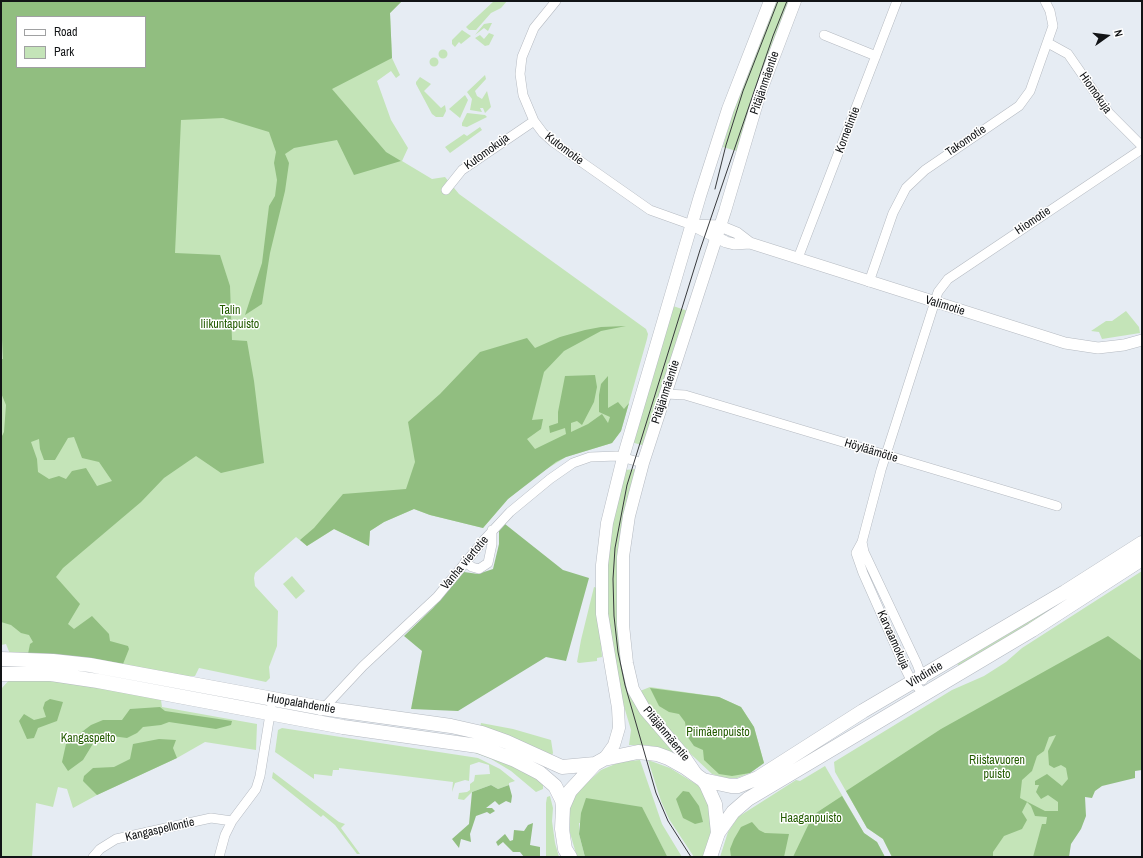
<!DOCTYPE html>
<html>
<head>
<meta charset="utf-8">
<style>
	body { margin:0 }
	#map { position:relative; width:1143px; height:858px; overflow:hidden; background:#e6ecf3; font-family:"Archivo Narrow",sans-serif }
	canvas { display:block }
	.frame { position:absolute; inset:0; border:2px solid #121416; pointer-events:none }
	.legend { position:absolute; left:16px; top:16px; width:130px; height:52px; box-sizing:border-box; background:#fff; border:1px solid #a0a1a2; margin:0; padding:5px 7px; list-style:none; font-size:12px; color:#121416 }
	.legend li { display:flex; align-items:center; gap:8px; height:20px }
	.legend b { width:20px; border:1px solid #a0a1a2 }
	.north { position:absolute; left:1087px; top:16px; width:40px; height:40px; -webkit-text-stroke:3px #fff; paint-order:stroke; rotate:76deg; font-size:11px; font-weight:700; line-height:16px; text-align:center; color:#121416 }
	.north::after { content:''; display:block; margin:auto; width:14px; height:18px; background:#121416; clip-path:polygon(50% 0,100% 100%,50% 72%,0 100%) }
</style>
</head>
<body>
<div id="map">
<canvas width="1143" height="858"></canvas>
<div class="frame"></div>
<ul class="legend">
<li><b style="height:5px;background:#fff"></b>Road</li>
<li><b style="height:11px;background:#c4e4b8"></b>Park</li>
</ul>
<div class="north">N</div>
</div>
<script>
const c = document.querySelector('canvas').getContext('2d');
c.lineJoin = 'round';
function fillPath(path, color) { c.fillStyle = color; c.fill(path, 'evenodd'); }
const toPath = rows => new Path2D(rows.map(r => 'M' + r).join(''));
function stroke(path, color, width, dash) { c.strokeStyle = color; c.lineWidth = width; c.lineCap = dash ? 'butt' : 'round'; c.setLineDash(dash || []); c.stroke(path); }
function write(font, color, halo, rows, align = 'center') {
  c.font = font + ' "Archivo Narrow",sans-serif'; c.lineWidth = 3; c.setLineDash([]); c.textBaseline = 'middle'; c.strokeStyle = halo; c.fillStyle = color; for (const [text, x, y, turn = 0] of rows) {
    c.save(); c.translate(x, y); c.rotate((+turn || 0) * Math.PI / 180); c.textAlign = isNaN(turn) ? turn : align; if (halo) c.strokeText(text, 0, 0); c.fillText(text, 0, 0); c.restore();
  }
}
fillPath(toPath([
	[1,1,402,1,390,13,392,58,400,75,396,78,391,71,377,81,391,120,408,148,402,161,432,179,445,177,459,194,646,329,648,334,647,339,621,431,612,443,566,457,537,475,508,499,483,528,430,515,414,509,384,522,370,531,369,546,334,529,307,546,296,537,255,573,254,578,255,586,278,611,277,646,269,667,270,678,266,682,199,668,195,676,180,676,109,661,10,654,6,644,1,645],
	[17,17,145,17,145,67,17,67],
	[494,1,507,1,501,8,491,13,476,30,469,30,466,27],
	[774,1,791,1,740,152,723,147,734,106],
	[490,23,492,23,488,31,484,28,475,35,484,24],
	[462,30,471,36,461,44,459,42,455,47,452,44,452,40],
	[489,33,494,35,489,45,485,46,475,38,480,35,484,39],
	'438.5 54a4.5 4.5 0 1 1 9 0a4.5 4.5 0 1 1-9 0Z',
	'429.5 62a4.5 4.5 0 1 1 9 0a4.5 4.5 0 1 1-9 0Z',
	[485,75,486,79,475,91,477,96,482,99,487,91,491,107,485,113,483,108,480,108,482,112,470,110,472,99,467,92],
	[420,77,431,84,424,91,441,108,445,105,446,111,443,117,436,117,432,114,416,84,416,82],
	[465,95,468,100,460,118,449,109],
	[467,113,485,115,487,117,467,127,462,126,462,123],
	[480,127,482,130,450,153,445,147,464,134,467,136],
	[673,306,688,311,645,446,631,442],
	[1126,311,1139,327,1140,333,1102,339,1099,332,1091,331,1106,321,1112,321],
	[636,469,633,489,622,651,647,721,677,755,661,748,646,745,629,745,631,730,618,686,614,664,605,590,615,500,625,470],
	[1142,548,1142,553,961,667,957,664,1008,634],
	[1142,571,1142,758,1091,769,1065,857,892,857,883,839,867,828,835,772,834,762,952,690,984,676,1006,662,1022,648],
	[292,576,305,591,296,599,283,584],
	[594,587,597,588,602,657,597,658,597,661,579,663,577,662,581,640],
	[10,679,86,683,161,700,162,707,257,724,256,750,205,742,177,758,97,795,73,808,67,789,58,787,53,807,36,803,32,857,1,857,1,692,2,688],
	[650,687,719,697,741,707,754,727,764,763,750,773,737,778,726,778,712,774,663,728,640,691],
	[481,723,513,729,551,740,553,753,551,757,480,727],
	[282,728,478,758,500,769,515,781,509,783,509,785,498,789,491,785,472,792,464,800,458,799,459,793,467,792,470,790,470,784,474,781,475,775,490,774,489,765,479,762,470,765,469,781,465,780,455,783,452,792,453,782,339,768,339,770,333,770,332,776,314,774,314,779,275,752,278,730],
	[475,751,524,769,543,784,543,789,536,792,511,771,491,759,475,753],
	[640,760,662,824,682,857,666,857,667,856,659,841,579,823,579,834,585,857,577,857,570,833,570,803,575,794,601,770,620,762],
	[648,760,670,768,704,789,709,801,711,834,703,857,694,857,669,819,661,801],
	[825,766,864,833,877,842,885,857,720,857,728,832,738,817,796,780,800,781],
	[273,772,339,822,345,824,341,828,360,854,357,854,335,825,323,815,321,817,272,778],
	[550,796,553,808,552,821,555,843,559,857,546,857,546,803,547,797]
]), '#c4e4b8');
fillPath(toPath([
	[1,1,402,1,390,13,392,58,332,89,386,152,401,161,354,175,337,140,294,148,285,154,289,163,285,191,270,253,262,304,245,315,262,263,269,206,275,196,277,180,274,163,276,152,269,132,223,118,181,120,175,253,220,255,230,286,232,340,247,341,254,381,264,463,221,473,196,456,164,478,141,502,63,568,56,577,80,604,68,624,74,629,92,616,109,634,110,641,128,646,129,649,123,664,28,654,30,644,33,642,29,635,21,633,11,625,1,622,1,438,4,432,6,405,1,393,1,359,3,359,1,320],
	[17,17,145,17,145,67,17,67],
	[74,437,82,458,99,462,112,481,97,486,86,468,72,471,66,479,59,476,49,479,38,472,37,459,31,442,39,439,40,449,44,460,55,460,68,438],
	[626,326,601,331,564,351,544,372,532,420,543,419,541,429,527,439,535,449,566,434,565,428,550,433,549,426,558,423,558,412,565,376,595,375,597,387,594,402,582,425,577,421,571,423,571,432,588,424,602,414,608,423,610,417,599,412,599,395,601,384,608,376,608,408,618,402,624,409,629,403,621,431,612,443,566,457,556,462,508,499,483,528,430,515,414,509,384,522,370,531,369,546,334,529,307,546,300,540,314,528,343,494,406,489,415,462,408,422,440,394,480,352,527,338,535,348,560,337,585,330,601,327],
	[505,524,563,570,589,578,566,661,546,657,458,711,411,709,422,651,404,636,433,608,464,572,478,574,493,569,499,544,499,531],
	[1108,636,1142,661,1142,770,1135,771,1135,778,1102,786,1095,791,1092,798,1085,797,1086,816,1081,829,1071,844,1069,857,1033,857,1042,824,1046,824,1047,817,1035,816,1031,806,1027,802,1022,812,1027,820,1022,829,1004,836,993,852,993,857,892,857,883,839,867,828,846,791,941,729],
	[1056,735,1048,751,1049,765,1054,768,1061,765,1066,768,1068,779,1062,786,1047,774,1035,781,1035,785,1039,785,1036,792,1041,799,1048,795,1058,802,1058,811,1045,811,1020,798,1022,780,1032,771,1037,756,1044,751,1049,737],
	[650,688,719,697,741,707,754,727,764,763,750,773,732,776,719,774,704,760,703,750,694,746,687,736,685,722,679,714,669,712,659,706],
	[50,699,63,702,57,721,38,728,34,738,27,739,19,721,24,714,34,720,46,717,43,708,45,702],
	[160,707,165,711,232,721,231,725,216,729,169,722,161,725,143,727,137,733,127,738,104,735,94,742,83,760,68,771,62,762,66,744,91,725,103,720,122,720,130,709],
	[159,739,176,740,173,748,177,758,97,795,83,781,84,776,93,768,114,767,130,759,133,744],
	[491,785,498,789,509,785,512,796,511,803,506,801,499,805,495,801,486,808,492,808,495,811,490,814,487,812,476,816,470,834,471,842,461,839,459,848,452,839,469,824,472,792],
	[683,791,689,792,699,806,703,822,695,824,683,818,676,799],
	[842,796,864,833,877,842,885,857,793,857,813,815],
	[586,798,642,807,667,856,585,857,579,834,581,813],
	[752,822,759,830,765,833,789,834,784,857,731,857,730,849,734,839,741,827],
	[533,823,530,845,540,847,540,857,524,857,520,852,513,852,503,842,498,846,496,842,505,834,510,841,513,840,514,830,524,831,528,825]
]), '#91be80');
const minor = toPath([
	[556,1,534,28,522,57,520,74,523,95,534,121,543,133,553,142,650,210,692,225],
	[824,35,876,56],
	[1048,43,1068,54,1109,113,1142,146],
	[446,190,462,170,534,121],
	[798,258,897,1],
	[869,282,893,213,906,188,925,170,1019,106,1030,91,1053,26,1050,11,1045,1],
	[666,394,685,395,1057,506],
	[862,542,864,552,917,664,923,680],
	[465,562,472,567,479,569,488,563,492,544,492,530],
	[924,693,912,682,906,670,863,573,856,553,862,542,881,470,938,292,948,279,1142,149],
	[321,711,363,666,437,597,484,540,510,512,550,479,573,463,590,457,617,456,643,463],
	[93,857,100,849,116,839,211,818,232,821],
	[219,857,225,835,232,821,256,789,260,776,271,708]
]);
const tertiary = toPath([
	[692,225,720,226,737,233,750,243,1065,343,1098,348,1124,345,1142,340],
	[694,226,726,242,734,244,750,243]
]);
const secondary = toPath([
	[604,759,614,745,619,728,618,708,602,614,602,565,607,523,623,458,700,196,728,109,770,1],
	[697,775,682,753,645,710,633,689,627,663,623,625,623,557,629,516,643,463,725,211,760,93,795,1]
]);
const primary = toPath([
	[1,659,53,661,90,665,322,708,451,726,482,733,507,742,562,767,595,764],
	[1,674,51,674,98,681,343,727,478,746,515,760,540,773,555,786,562,800,563,807],
	[703,780,731,786,738,786,758,778,863,711,1065,592,1142,543],
	[718,833,733,812,748,799,1032,630,1142,559],
	[570,857,565,849,562,829,563,807,570,791,595,764,604,759,638,752,657,754,668,758,686,768,703,780,706,784,715,804,718,833,710,857]
]);
stroke(minor, '#b5bac1', 10);
stroke(tertiary, '#b5bac1', 12);
stroke(secondary, '#b5bac1', 13);
stroke(primary, '#b5bac1', 15);
stroke(minor, '#fff', 9);
stroke(tertiary, '#fff', 11);
stroke(secondary, '#fff', 12);
stroke(primary, '#fff', 14);
stroke(toPath([
	[715,189,726,145,743,91,778,1],
	[691,857,668,821,656,793,625,685,618,652,614,616,613,579,615,548,627,485,700,250,773,36,787,1]
]), '#383a3d', 1);
write('12px', '#121416', '#fff', [
	["Pitäjänmäentie",765,83,-71],
	["Hiomokuja",1095,93,55],
	["Kornetintie",848,130,-69],
	["Takomotie",966,141,-34],
	["Kutomotie",564,149,37],
	["Kutomokuja",487,152,-36],
	["Hiomotie",1033,221,-34],
	["Valimotie",945,306,17],
	["Pitäjänmäentie",666,392,-72],
	["Höyläämötie",871,451,17],
	["Vanha viertotie",465,563,-50],
	["Karvaamokuja",893,640,66],
	["Vihdintie",925,675,-31],
	["Huopalahdentie",301,704,10],
	["Pitäjänmäentie",666,734,51],
	["Kangaspellontie",160,830,-13]
]);
write('12px', '#235b00', '#fff', [
	["Talin",230,311],
	["liikuntapuisto",230,325],
	["Piimäenpuisto",718,733],
	["Kangaspelto",88,739],
	["Riistavuoren",997,761],
	["puisto",997,775],
	["Haaganpuisto",811,819]
]);
</script>
</body>
</html>
